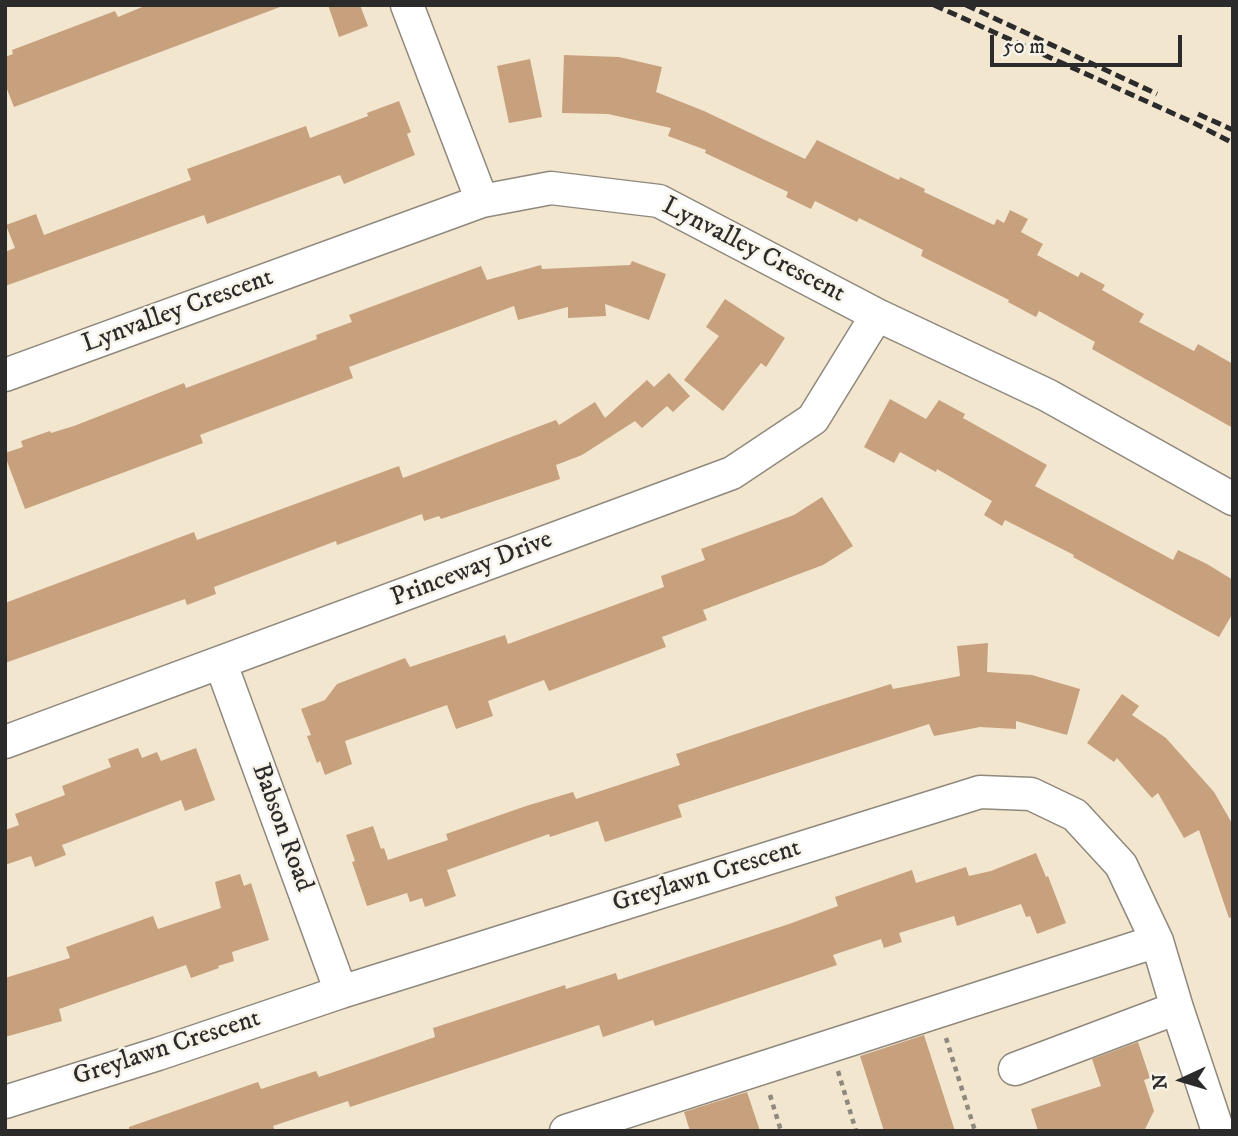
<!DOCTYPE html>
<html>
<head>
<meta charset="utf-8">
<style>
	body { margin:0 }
	#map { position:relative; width:1238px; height:1136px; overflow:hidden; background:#f3e6cf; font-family:"IM FELL DW Pica",serif }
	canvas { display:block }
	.frame { position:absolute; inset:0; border:7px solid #2b2b2b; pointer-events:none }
	.north { position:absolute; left:1147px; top:1045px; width:70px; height:70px; -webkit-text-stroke:5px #f7f3e8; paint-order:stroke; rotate:266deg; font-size:19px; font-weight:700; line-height:28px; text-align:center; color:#2b2b2b }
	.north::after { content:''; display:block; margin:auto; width:24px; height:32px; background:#2b2b2b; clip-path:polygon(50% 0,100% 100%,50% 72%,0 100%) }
	.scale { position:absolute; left:990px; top:35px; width:192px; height:32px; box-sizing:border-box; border:4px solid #2b2b2b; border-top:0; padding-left:9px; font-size:21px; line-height:24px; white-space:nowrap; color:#2b2b2b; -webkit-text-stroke:5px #f7f3e8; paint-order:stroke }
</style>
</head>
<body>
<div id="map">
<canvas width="1238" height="1136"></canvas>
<div class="frame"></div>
<div class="north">N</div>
<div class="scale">50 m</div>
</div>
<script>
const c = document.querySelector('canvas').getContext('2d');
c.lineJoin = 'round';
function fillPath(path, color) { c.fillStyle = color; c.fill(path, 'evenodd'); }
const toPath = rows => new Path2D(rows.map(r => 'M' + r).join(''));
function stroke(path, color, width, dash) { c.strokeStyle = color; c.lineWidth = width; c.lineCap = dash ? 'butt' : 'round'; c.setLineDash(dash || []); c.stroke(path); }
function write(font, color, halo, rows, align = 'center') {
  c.font = font + ' "IM FELL DW Pica",serif'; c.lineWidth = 5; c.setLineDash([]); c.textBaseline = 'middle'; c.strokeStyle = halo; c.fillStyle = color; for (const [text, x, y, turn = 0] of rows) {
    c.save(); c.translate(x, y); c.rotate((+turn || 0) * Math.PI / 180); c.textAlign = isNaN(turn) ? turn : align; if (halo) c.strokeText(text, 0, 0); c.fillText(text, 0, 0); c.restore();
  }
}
fillPath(toPath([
	[147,5,280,5,280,7,14,107,5,84,5,57,13,54,12,50,115,11,118,17],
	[328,5,360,5,368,26,339,37],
	[564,55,619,57,662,67,656,92,704,111,805,159,817,140,899,180,900,177,925,189,924,192,994,225,997,219,1004,223,1010,210,1028,219,1021,232,1043,244,1037,255,1078,277,1081,272,1105,285,1102,290,1144,314,1139,322,1194,351,1198,344,1233,364,1233,428,1092,349,1095,342,1039,311,1036,317,1008,302,1009,300,921,256,923,250,859,218,857,222,815,201,811,209,786,197,788,192,705,153,706,150,668,136,671,128,608,114,562,113],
	[530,59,542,117,509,123,497,66],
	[399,101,411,132,407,134,415,155,344,184,340,175,207,224,204,215,5,286,5,252,15,248,6,225,36,214,44,235,191,180,187,169,306,126,310,138,368,116,367,113],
	[632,261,666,274,649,320,605,304,606,316,568,318,568,307,518,320,514,306,349,367,353,378,205,433,200,435,203,443,25,509,5,456,5,453,23,447,21,441,50,431,51,433,74,426,184,383,186,388,317,339,316,335,352,322,349,315,481,266,487,280,541,265,542,269,630,265],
	[725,299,785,338,766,367,761,363,723,411,684,380,719,336,706,327],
	[669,373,690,396,673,412,667,406,642,428,635,421,582,455,556,465,560,479,441,519,439,516,424,521,422,514,337,545,336,541,214,587,216,594,187,605,185,599,5,663,5,603,194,532,197,540,399,466,403,478,556,420,559,425,595,402,605,418,647,380,654,387],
	[890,399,926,419,939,400,965,414,963,418,1047,465,1035,486,1173,560,1178,550,1207,564,1233,580,1233,613,1219,637,1073,557,1074,555,1005,520,1002,526,984,515,992,501,937,469,936,472,900,452,894,463,864,447],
	[822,497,853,546,823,565,703,610,707,620,662,637,666,647,549,691,544,680,488,701,493,716,456,729,447,705,345,741,352,764,325,775,320,761,317,763,307,736,311,735,301,709,325,700,337,684,405,658,410,667,505,635,508,644,664,587,661,576,705,560,701,549,794,515],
	[988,643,987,672,1032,675,1080,689,1067,735,1016,721,1016,729,980,727,934,736,929,724,678,805,682,817,605,842,598,821,550,837,549,834,447,870,456,896,425,907,422,898,410,902,407,893,367,906,352,862,355,861,346,835,373,826,381,849,384,848,388,860,448,840,446,834,526,806,573,792,576,799,680,765,676,754,817,707,891,684,893,689,960,676,957,646],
	[1122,694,1139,706,1132,715,1166,738,1214,792,1233,825,1233,917,1229,918,1199,830,1184,838,1158,793,1152,798,1117,758,1114,762,1087,743],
	[138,748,142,758,157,752,161,761,196,748,215,800,185,811,181,800,62,845,66,855,35,867,31,856,5,865,5,830,19,825,15,814,65,795,62,786,111,767,108,759],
	[1036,853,1046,877,1048,876,1066,923,1037,934,1030,916,1026,917,1021,904,957,926,954,916,899,933,902,942,884,948,881,939,833,955,837,965,655,1026,653,1020,603,1037,599,1025,350,1107,348,1101,273,1126,275,1131,129,1131,129,1127,258,1082,261,1089,316,1071,319,1077,369,1060,435,1037,433,1028,565,985,566,989,616,973,618,980,789,924,838,906,835,897,912,870,916,883,966,867,969,876,991,871],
	[240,874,244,886,251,883,269,940,232,952,234,961,218,966,219,968,191,978,186,965,59,1009,62,1021,5,1037,5,978,70,958,66,947,153,916,158,929,221,908,215,882],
	[924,1035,955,1131,884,1131,860,1056],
	[1138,1042,1150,1078,1144,1080,1154,1111,1144,1131,1038,1131,1031,1109,1101,1086,1092,1059],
	[747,1092,760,1131,690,1131,684,1112]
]), '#c7a07d');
const minor = toPath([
	[407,5,482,201],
	[5,375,482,201,551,188,659,201,877,315,1047,395,1233,499],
	[221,664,341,992],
	[5,742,732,473,813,419,877,315],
	[1015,1069,1177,1008],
	[5,1102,158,1054,341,992,980,792,1031,794,1075,815,1121,865,1157,941,1177,1008,1218,1131],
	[566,1131,1157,941]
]);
stroke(minor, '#8f887d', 35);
stroke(toPath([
	[946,1038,975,1131],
	[838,1071,856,1131],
	[770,1095,781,1131]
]), '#8f887d', 4.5, [5, 5]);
stroke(minor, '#fff', 32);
stroke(toPath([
	[934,5,1192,122,1233,143],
	[966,5,1157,94],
	[1198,114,1233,130]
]), '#2b2b2b', 5, [10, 5]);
write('26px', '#2b2b2b', '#f7f3e8', [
	["Lynvalley Crescent",753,251,27],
	["Lynvalley Crescent",178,312,-20],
	["Princeway Drive",472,570,-21],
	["Babson Road",281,828,70],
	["Greylawn Crescent",707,877,-17],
	["Greylawn Crescent",167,1049,-18]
]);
</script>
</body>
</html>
